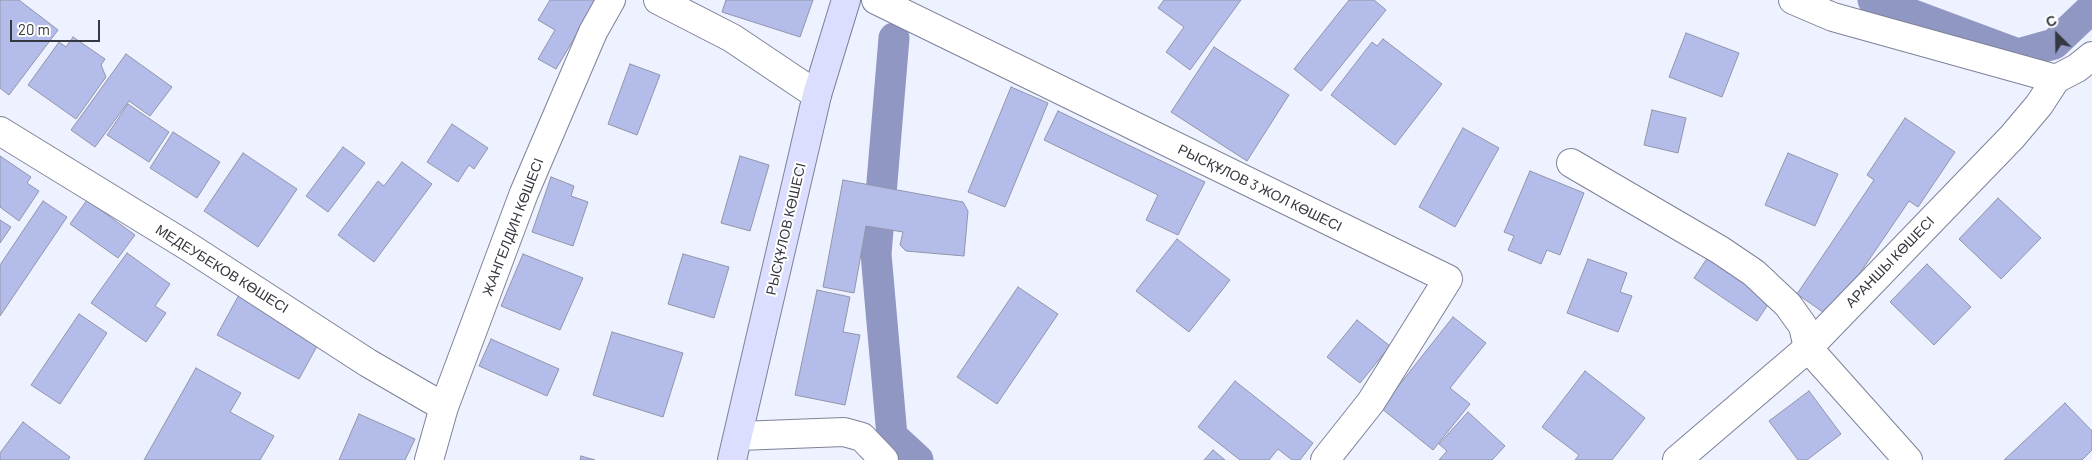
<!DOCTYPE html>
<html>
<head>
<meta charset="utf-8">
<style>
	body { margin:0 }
	#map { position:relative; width:2092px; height:460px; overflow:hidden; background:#eef1ff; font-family:Barlow,sans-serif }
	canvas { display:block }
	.north { position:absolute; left:2032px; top:10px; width:50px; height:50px; -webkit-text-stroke:4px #fff; paint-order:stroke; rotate:337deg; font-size:14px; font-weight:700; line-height:20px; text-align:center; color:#363841 }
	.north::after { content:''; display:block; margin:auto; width:18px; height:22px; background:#363841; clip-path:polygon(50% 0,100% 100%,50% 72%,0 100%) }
	.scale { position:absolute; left:10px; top:20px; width:90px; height:22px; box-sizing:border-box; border:2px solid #363841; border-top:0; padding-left:6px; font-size:15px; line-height:18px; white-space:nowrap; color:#363841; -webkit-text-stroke:4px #fff; paint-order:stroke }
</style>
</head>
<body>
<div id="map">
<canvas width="2092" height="460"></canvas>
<div class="north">С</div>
<div class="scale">20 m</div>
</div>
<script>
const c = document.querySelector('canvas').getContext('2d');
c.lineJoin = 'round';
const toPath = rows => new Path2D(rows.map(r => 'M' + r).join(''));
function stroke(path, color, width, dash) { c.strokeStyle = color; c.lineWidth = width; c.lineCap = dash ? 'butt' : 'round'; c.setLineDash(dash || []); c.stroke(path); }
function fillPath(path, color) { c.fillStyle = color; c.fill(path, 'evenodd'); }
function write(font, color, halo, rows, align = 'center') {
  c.font = font + ' Barlow,sans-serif'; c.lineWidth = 4; c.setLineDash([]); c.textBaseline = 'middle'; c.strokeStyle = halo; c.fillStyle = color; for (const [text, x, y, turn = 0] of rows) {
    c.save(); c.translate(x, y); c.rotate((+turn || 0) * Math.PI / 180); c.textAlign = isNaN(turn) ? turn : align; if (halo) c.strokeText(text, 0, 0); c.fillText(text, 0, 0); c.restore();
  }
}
stroke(toPath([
	[1873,0,2018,54,2054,44,2092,8],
	[894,38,876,254,892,436,918,460]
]), '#9097c3', 31);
const building = toPath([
	[0,0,19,0,58,30,9,95,0,88,0,0],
	[550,0,597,0,556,69,538,59,555,30,538,20,550,0],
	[726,0,813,0,800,37,722,12,726,0],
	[1164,0,1241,0,1190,70,1166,52,1184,27,1158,8,1164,0],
	[1349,0,1374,0,1386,10,1321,91,1294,69,1349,0],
	[1686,33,1739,53,1722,97,1669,77,1686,33],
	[73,37,105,59,101,65,106,77,76,119,28,85,59,42,66,47,73,37],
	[1383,39,1442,84,1395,145,1331,95,1372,42,1377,46,1383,39],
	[1214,47,1289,95,1247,161,1171,112,1214,47],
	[126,54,172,87,150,116,129,101,95,147,71,130,126,54],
	[630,64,660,75,637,135,608,124,630,64],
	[1011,87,1048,103,1005,207,968,192,1011,87],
	[128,104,169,132,149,162,107,135,128,104],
	[1652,110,1686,118,1678,153,1644,145,1652,110],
	[1058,111,1205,182,1178,235,1146,220,1158,195,1044,140,1058,111],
	[1905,118,1955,152,1918,207,1909,201,1830,317,1797,294,1874,180,1867,175,1905,118],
	[452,124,488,148,474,169,469,165,458,182,427,162,452,124],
	[1463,128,1499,148,1455,227,1419,207,1463,128],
	[173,132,220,162,197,198,150,168,173,132],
	[343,147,365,163,328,212,306,196,343,147],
	[243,153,297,189,258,247,204,211,243,153],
	[1788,153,1838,174,1815,226,1765,205,1788,153],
	[0,156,31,177,27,183,39,191,19,221,0,207,0,156],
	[740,156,769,165,750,231,721,223,740,156],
	[402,162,432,184,374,262,338,235,378,181,384,186,402,162],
	[1530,171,1584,193,1560,255,1547,250,1541,264,1508,250,1514,236,1504,232,1530,171],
	[551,177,574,186,571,196,588,202,573,246,532,232,551,177],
	[843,180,963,202,968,211,964,256,906,251,900,245,903,232,866,226,854,293,823,287,843,180],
	[1998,198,2041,238,2001,279,1959,239,1998,198],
	[87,200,135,235,118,258,70,224,87,200],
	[43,201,67,217,0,316,0,265,43,201],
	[0,220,11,227,0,243,0,220],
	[1177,239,1230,280,1189,332,1136,291,1177,239],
	[127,253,170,284,155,306,166,313,146,342,91,303,127,253],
	[523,254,583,278,560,330,501,306,523,254],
	[683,254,729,267,714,318,668,304,683,254],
	[1710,254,1773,297,1757,321,1694,278,1710,254],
	[1588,259,1627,273,1620,292,1632,296,1618,332,1567,313,1588,259],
	[1927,264,1971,307,1934,345,1890,302,1927,264],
	[1018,287,1058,314,997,404,957,377,1018,287],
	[817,290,850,297,843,332,860,335,845,405,795,395,817,290],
	[240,293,322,337,299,379,217,335,240,293],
	[79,314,107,333,60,404,31,385,79,314],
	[1453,317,1486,343,1450,388,1470,404,1433,450,1381,408,1453,317],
	[1357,320,1390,346,1360,383,1327,357,1357,320],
	[612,332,683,353,663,417,593,395,612,332],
	[491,339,559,369,547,396,479,366,491,339],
	[196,368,241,393,230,412,274,436,260,460,144,460,196,368],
	[1585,371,1645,418,1612,460,1575,460,1579,455,1542,427,1585,371],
	[1235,381,1313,443,1300,460,1292,460,1278,449,1269,460,1240,460,1198,427,1235,381],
	[1809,391,1841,434,1807,460,1798,460,1769,421,1809,391],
	[2065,403,2092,431,2092,450,2082,460,2004,460,2065,403],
	[1468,412,1505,446,1492,460,1439,460,1447,451,1439,444,1468,412],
	[359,414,415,439,405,460,339,460,359,414],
	[23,422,70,457,68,460,0,460,0,453,23,422],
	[1213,450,1225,460,1204,460,1213,450],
	[581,456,595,460,580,460,581,456]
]);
fillPath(building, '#b4bcea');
stroke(building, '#9195aa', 1);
const street = toPath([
	[658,0,732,38,817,95],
	[876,0,1448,279,1371,402,1325,460],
	[1793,0,1833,17,2056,79],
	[0,131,189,247,368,363,444,407],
	[1571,163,1720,250,1754,273,1788,305,1803,326,1808,348,1908,460],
	[739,436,844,432,862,437,884,460],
	[429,460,444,407,524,193,593,32,611,0],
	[1677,460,1808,348,2012,137,2039,105,2056,79,2077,68,2092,56]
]);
const secondary = toPath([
	[732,460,817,95,846,0]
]);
stroke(street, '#7e8297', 30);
stroke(secondary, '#7e8297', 30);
stroke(street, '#fff', 28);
stroke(secondary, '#dbdefe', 28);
write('14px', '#363841', '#fff', [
	["РЫСҚҰЛОВ 3 ЖОЛ КӨШЕСІ",1260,188,26],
	["ЖАНГЕЛДИН КӨШЕСІ",513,227,-69],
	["РЫСҚҰЛОВ КӨШЕСІ",786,229,-77],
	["АРАНШЫ КӨШЕСІ",1890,262,-46],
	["МЕДЕУБЕКОВ КӨШЕСІ",222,269,32]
]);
</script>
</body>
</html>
